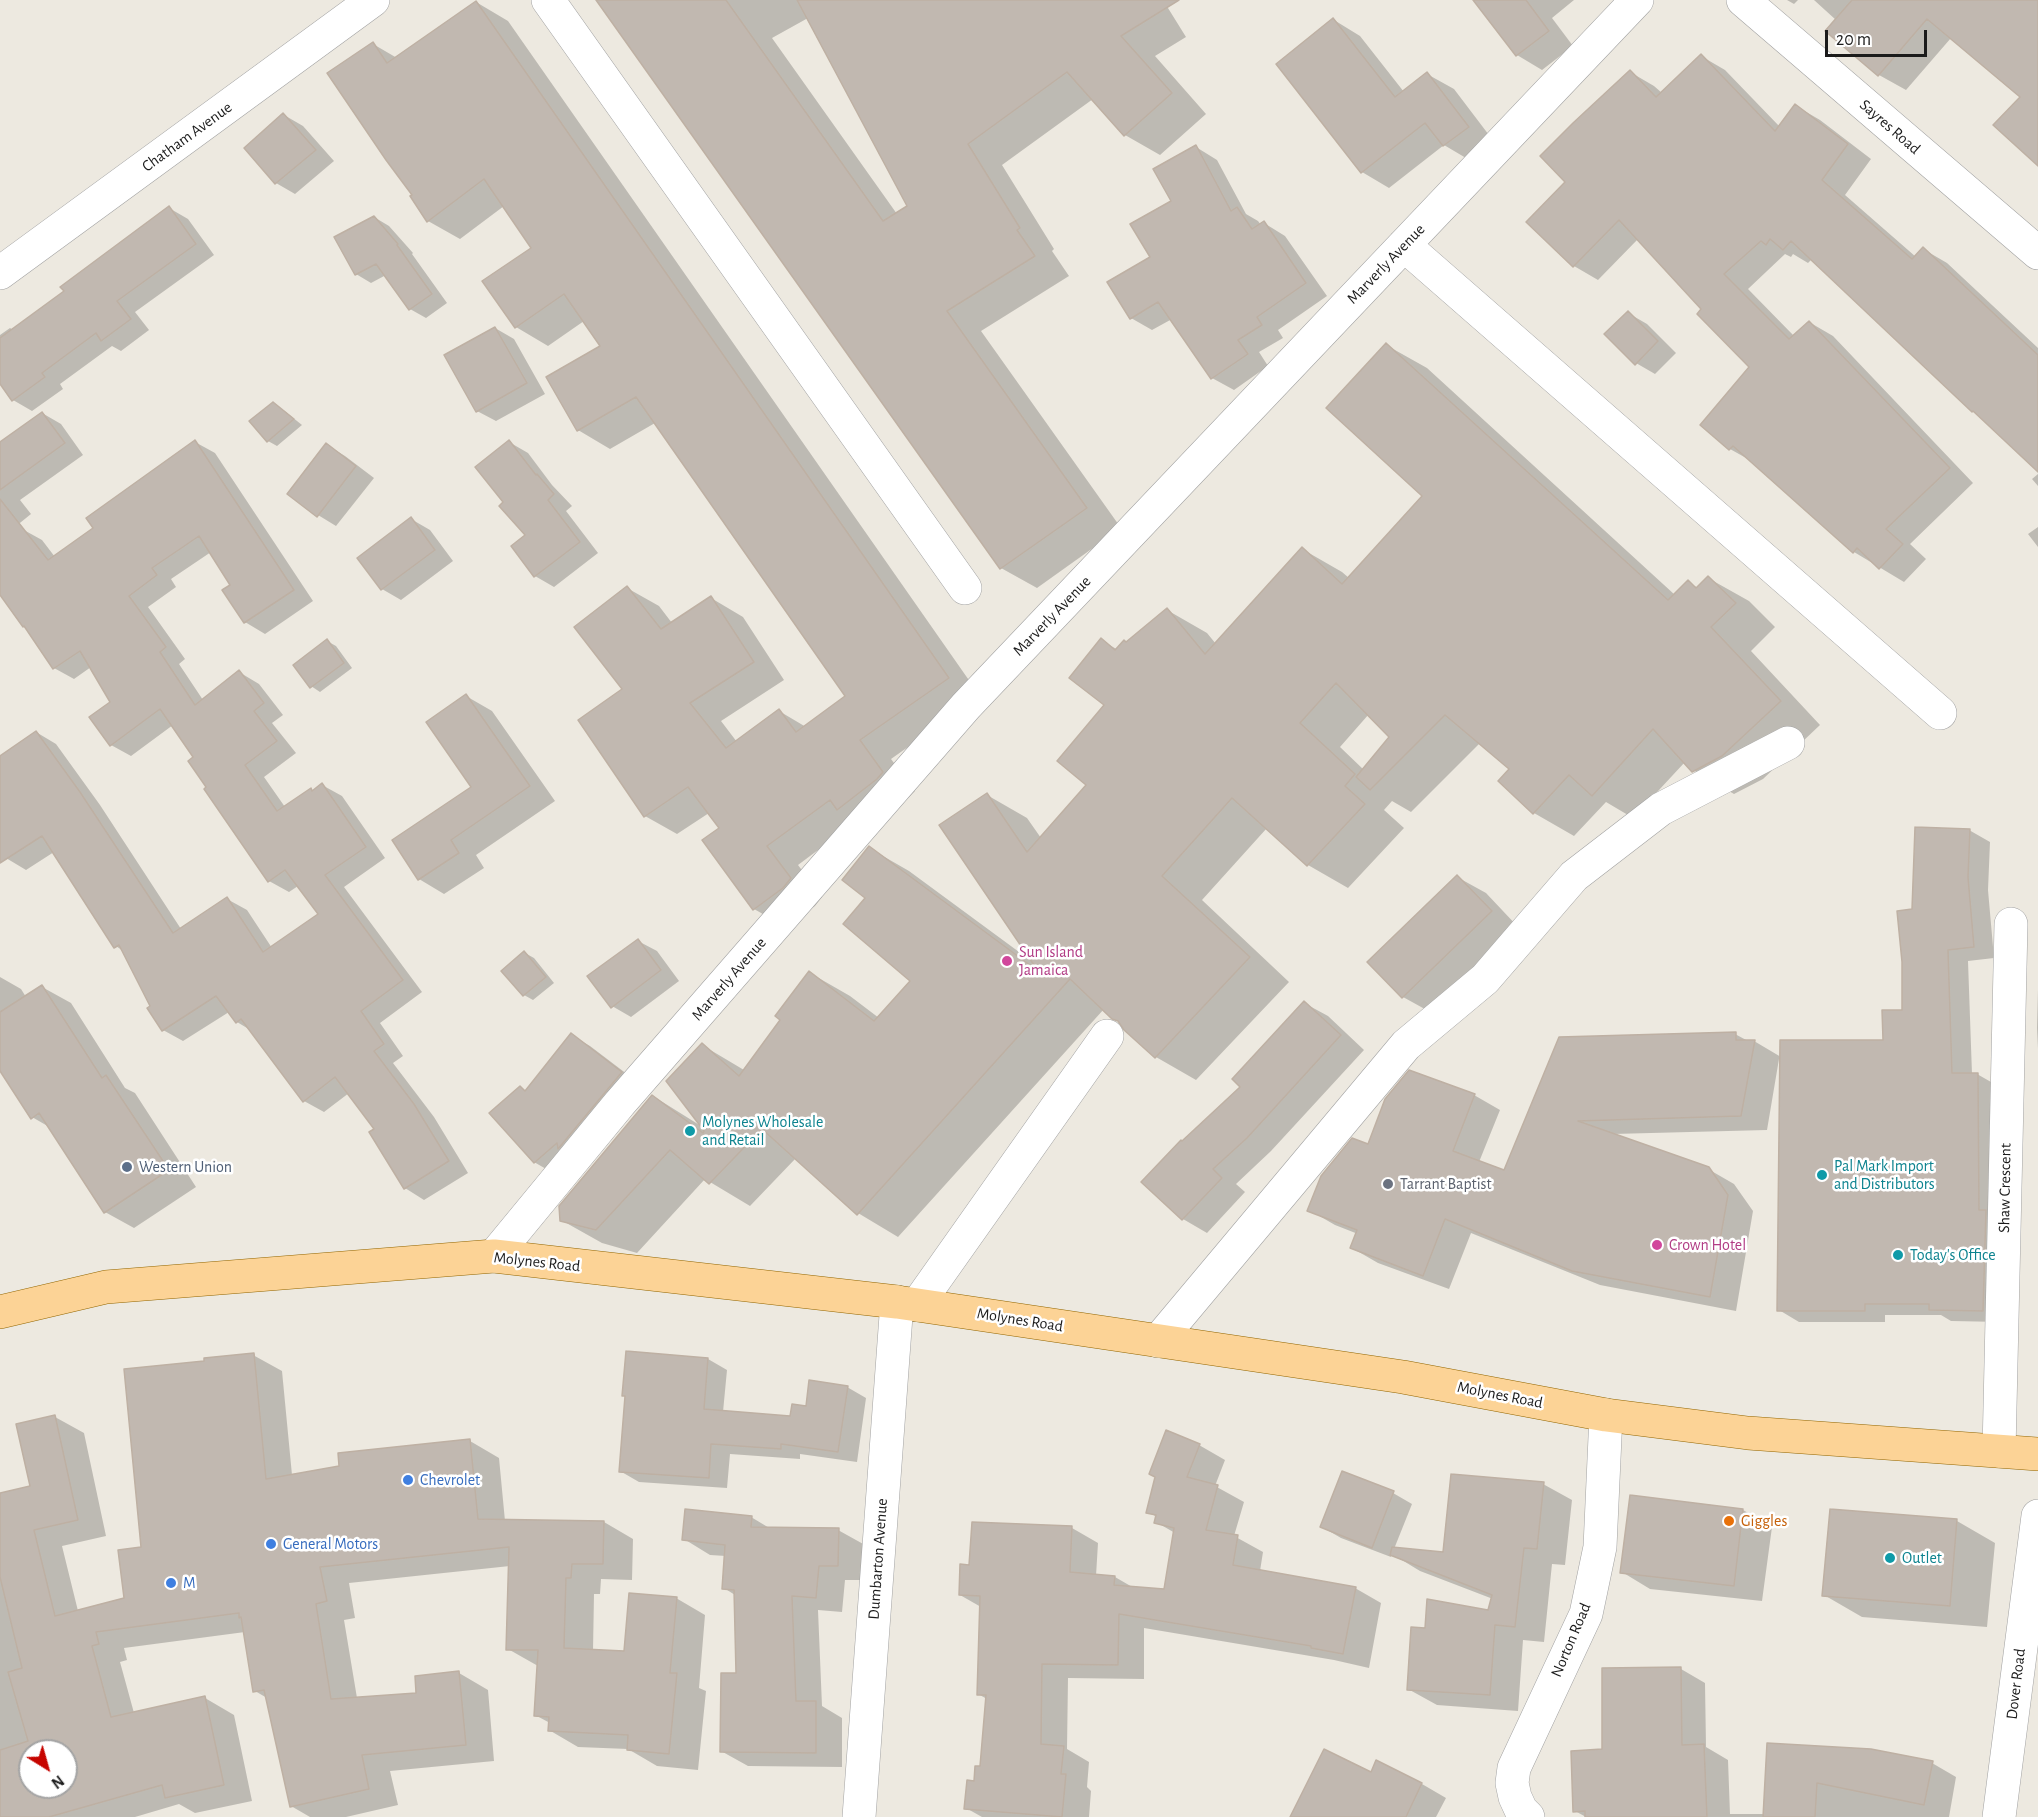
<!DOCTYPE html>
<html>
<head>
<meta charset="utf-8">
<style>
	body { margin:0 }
	#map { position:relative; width:2038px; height:1817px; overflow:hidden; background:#ede9e0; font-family:"Alegreya Sans",sans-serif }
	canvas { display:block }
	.north { position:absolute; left:18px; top:1739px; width:60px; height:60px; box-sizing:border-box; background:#fff; border:2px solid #a4a4a4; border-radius:50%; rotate:143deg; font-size:16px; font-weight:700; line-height:24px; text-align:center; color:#1b1b1b }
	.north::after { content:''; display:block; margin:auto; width:21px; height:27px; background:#c60500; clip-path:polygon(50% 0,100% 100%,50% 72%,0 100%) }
	.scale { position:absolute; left:1825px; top:30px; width:102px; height:27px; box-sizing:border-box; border:3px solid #1b1b1b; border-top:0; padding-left:8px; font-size:18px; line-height:21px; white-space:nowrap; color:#1b1b1b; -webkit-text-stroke:4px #fff; paint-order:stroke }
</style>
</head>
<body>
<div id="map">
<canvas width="2038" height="1817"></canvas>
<div class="north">N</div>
<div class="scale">20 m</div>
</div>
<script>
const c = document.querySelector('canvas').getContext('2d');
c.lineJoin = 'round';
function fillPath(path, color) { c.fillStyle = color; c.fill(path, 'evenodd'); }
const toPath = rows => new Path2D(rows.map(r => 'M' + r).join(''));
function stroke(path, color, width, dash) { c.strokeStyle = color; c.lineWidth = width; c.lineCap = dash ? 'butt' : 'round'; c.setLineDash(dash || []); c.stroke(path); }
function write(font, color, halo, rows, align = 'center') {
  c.font = font + ' "Alegreya Sans",sans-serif'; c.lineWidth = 5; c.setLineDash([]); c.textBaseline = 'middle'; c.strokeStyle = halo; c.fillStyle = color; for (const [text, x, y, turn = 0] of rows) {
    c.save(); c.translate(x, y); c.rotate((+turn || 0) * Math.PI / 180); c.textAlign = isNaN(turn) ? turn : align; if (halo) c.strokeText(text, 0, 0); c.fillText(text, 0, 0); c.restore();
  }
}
fillPath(toPath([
	[597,0,1163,0,1186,37,1155,56,1206,114,1160,155,1125,135,1093,99,1002,165,1054,249,1052,251,1069,276,981,331,1121,528,1037,588,1001,568],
	[808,18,909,207,897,214,772,38],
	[1479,0,1574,0,1552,18,1573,46,1542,70,1517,55],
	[1787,0,1798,0,1794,4],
	[1814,0,1951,0,1970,16,1906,90,1879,75,1836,20],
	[476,2,508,21,980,696,891,759,915,791,909,797,870,827,858,820,798,865,822,897,815,906,786,927,754,909,721,829,709,813,677,834,645,816,624,690,627,588,659,606,672,623,711,598,743,617,784,680,721,721,737,742,779,711,806,727,847,697,655,423,610,449,578,430,602,346,584,321,548,346,516,327,533,248,504,206,460,239,428,221,414,196,373,44,397,58],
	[1334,20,1360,36,1404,92,1427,74,1454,89,1495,143,1471,161,1444,145,1389,188,1362,172,1278,64],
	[1701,56,1725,70,1780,127,1796,106,1820,120,1871,159,1845,195,1916,257,1923,249,1947,263,2038,348,2038,470,1812,259,1808,263,1793,254,1791,257,1785,254,1748,289,1794,336,1809,322,1833,336,1973,483,1910,544,1926,559,1904,582,1854,552,1755,463,1730,449,1702,425,1751,367,1703,309,1638,239,1598,280,1574,266,1567,182,1630,72,1654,86,1662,93],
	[284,115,303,126,334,161,295,194,276,183,246,148],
	[1196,147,1217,160,1246,214,1258,221,1261,225,1264,223,1285,236,1327,296,1278,330,1283,338,1259,352,1268,366,1234,390,1212,378,1172,319,1152,330,1131,318,1152,257],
	[169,208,188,219,214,255,135,312,149,330,121,351,112,346,60,384,63,389,32,411,13,400,0,382,0,335,10,328,13,330,66,291],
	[374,217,389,226,413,253,412,254,447,303,426,318,410,309,386,275,371,283,356,274],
	[1628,313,1647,324,1676,353,1655,374,1636,363],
	[495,328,514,339,545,394,496,421,477,411],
	[1386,345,1427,368,1675,595,1688,582,1698,588,1708,578,1749,601,1775,627,1751,651,1820,725,1763,779,1734,794,1693,770,1685,762,1633,818,1606,802,1574,836,1534,813,1511,769,1480,743,1411,812,1392,801,1384,810,1404,828,1348,888,1308,865,1267,828,1202,900,1289,982,1196,1080,1156,1057,1126,1029,1120,1021,1104,1009,898,1237,858,1213,796,1158,750,1206,705,1179,637,1253,602,1243,561,1220,653,1096,701,1126,702,1045,744,1070,782,1019,810,973,850,996,879,1018,912,981,867,897,869,848,909,871,1034,963,987,795,1027,818,1041,838,1089,785,1106,705,1101,640,1118,650,1167,610,1207,633,1216,644,1302,549,1342,572,1349,578,1425,496],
	[1369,714,1391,737,1364,770,1340,747],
	[282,409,302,425,277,446,268,441],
	[42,413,61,424,83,455,20,500,31,514,10,531,0,525,0,444],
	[195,442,215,453,313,601,265,634,245,622,224,591,232,585,211,552,171,579,176,587,148,607,185,659,179,664,203,700,239,672,259,684,283,715,272,723,296,753,264,777,285,807,311,789,314,791,322,785,342,796,385,858,344,887,422,992,380,1023,403,1056,393,1063,434,1117,468,1173,424,1200,405,1188,376,1129,349,1093,324,1112,304,1101,252,1031,237,1022,229,1012,183,1041,163,1030,123,951,116,946,54,852,26,870,6,858,0,848,0,758,36,732,56,744,100,805,181,929,227,899,247,910,272,948,320,915,298,886,289,892,269,881,209,788,195,758,173,725,131,756,111,745,112,702,91,667,74,679,54,668,2,595,0,596,0,545,22,529,42,540,55,557,95,528],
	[509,442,528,453,552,485,572,506,566,511,598,553,554,587,535,576,527,536,505,502],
	[327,445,345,456,374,478,336,526,318,515],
	[2038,474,2038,486,2032,479],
	[411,519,430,530,453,561,401,600,382,589,359,558],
	[2038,527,2038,547,2028,534],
	[327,641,336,646,352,668,320,692,311,686],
	[466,696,492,711,555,801,476,855,484,868,444,894,419,879,474,788],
	[1969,830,1990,842,1988,890,1994,958,1968,961,1972,1074,1977,1074,1998,1086,2003,1322,1951,1321,1941,1315,1885,1315,1885,1322,1799,1322,1779,1310,1781,1060,1779,1059,1767,1130,1613,1134,1708,1169,1734,1184,1753,1211,1736,1311,1600,1285,1471,1233,1449,1289,1378,1263,1352,1248,1358,1234,1335,1225,1309,1210,1369,1146,1474,1095,1500,1110,1479,1162,1505,1172,1560,1039,1735,1034,1748,1041,1754,1041,1781,1057,1884,1041,1903,1011,1913,911],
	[1457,877,1486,893,1519,928,1432,1013,1403,997],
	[638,941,657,951,679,981,631,1017,612,1006],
	[525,953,534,958,554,983,533,1000,524,995],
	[0,977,21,989,26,997,42,987,71,1003,125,1088,135,1093,196,1187,134,1228,105,1212,51,1128,32,1117,0,1068],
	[2038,989,2038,1049,2037,1028],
	[1304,1003,1328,1016,1364,1050,1271,1151,1236,1184,1245,1192,1207,1233,1183,1219,1143,1182,1243,1087],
	[571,1035,590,1046,640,1084,553,1173,534,1162,520,1088,527,1091],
	[253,1355,282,1371,292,1475,470,1441,499,1458,505,1521,604,1522,633,1539,632,1580,601,1579,600,1594,594,1594,593,1651,625,1653,676,1598,705,1615,699,1688,706,1691,698,1770,657,1766,628,1749,578,1747,549,1730,550,1723,535,1715,538,1666,508,1649,510,1566,349,1583,355,1618,344,1620,357,1698,418,1694,459,1673,488,1690,494,1761,390,1771,398,1805,346,1817,310,1817,291,1806,267,1698,255,1691,245,1632,124,1648,127,1660,120,1662,134,1713,205,1698,234,1715,252,1801,195,1813,179,1804,135,1817,0,1817,0,1494,31,1487,55,1417,84,1433,106,1536,62,1546,78,1611,126,1599,206,1362],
	[30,1751,66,1751,66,1787,30,1787],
	[708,1359,727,1370,723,1412,792,1418,847,1387,866,1398,857,1462,800,1454,800,1459,730,1454,727,1488,639,1482,620,1471],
	[1199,1445,1225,1460,1215,1486,1244,1502,1234,1536,1263,1552,1260,1571,1355,1588,1381,1603,1369,1668,1334,1660,1144,1628,1144,1679,1068,1678,1067,1749,1089,1762,1087,1787,1091,1791,1089,1817,982,1817,966,1808,982,1768,987,1699,978,1694,981,1607,960,1595,971,1566,1072,1528,1098,1543,1096,1576,1115,1577,1134,1588,1165,1591,1175,1533,1156,1522,1157,1517,1148,1512],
	[1343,1473,1393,1493,1412,1504,1394,1549,1445,1554,1543,1484,1572,1500,1565,1565,1552,1564,1544,1642,1523,1640,1518,1711,1437,1705,1408,1689,1426,1629,1489,1612,1493,1599,1420,1571,1392,1554,1391,1557,1341,1538,1322,1527],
	[1631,1497,1743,1510,1772,1527,1762,1601,1650,1589,1622,1572],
	[751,1517,771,1529,838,1530,865,1545,864,1580,845,1580,842,1612,818,1610,822,1706,842,1718,842,1767,748,1766,721,1751,737,1675,735,1595,724,1588,726,1556,710,1555,684,1539],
	[1957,1521,1995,1543,1987,1627,1862,1617,1824,1595],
	[1681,1669,1705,1683,1706,1747,1728,1760,1730,1814,1765,1814,1769,1745,1932,1763,1956,1777,1949,1817,1586,1817,1575,1811,1604,1751],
	[1371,1774,1422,1784,1446,1798,1436,1817,1291,1817]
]), '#0003');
const building = toPath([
	[596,0,726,0,883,221,907,206,797,0,1179,0,1121,36,1172,93,1124,136,1067,72,968,144,1020,228,1017,230,1035,256,947,311,1087,508,1000,569,596,0],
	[1473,0,1526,0,1549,31,1516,56,1473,0],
	[1852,0,2038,0,2038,166,1993,125,2020,97,1927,19,1878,76,1825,31,1852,0],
	[476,1,949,678,860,740,883,772,877,779,837,810,830,800,767,846,791,878,783,888,753,910,702,840,719,828,688,787,644,817,578,720,622,689,574,627,627,586,661,629,711,596,754,662,690,703,726,748,779,709,796,732,845,696,636,397,577,431,546,377,600,346,564,294,515,328,482,281,531,248,484,179,427,222,410,196,412,195,386,160,327,73,373,42,387,63,476,1],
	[1333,18,1395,97,1427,72,1469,127,1443,146,1425,123,1361,173,1276,64,1333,18],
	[1701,54,1775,131,1795,104,1848,144,1822,180,1912,259,1923,247,2038,355,2038,472,1973,411,1972,412,1791,241,1783,250,1770,239,1766,245,1761,241,1724,274,1789,339,1809,321,1950,468,1886,529,1903,544,1879,569,1857,548,1853,553,1733,446,1729,450,1700,425,1749,367,1697,314,1701,309,1619,220,1573,267,1526,222,1565,182,1540,156,1573,123,1630,70,1656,97,1701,54],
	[283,113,316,150,275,184,244,148,283,113],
	[1196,145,1231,211,1237,207,1252,229,1264,221,1306,283,1257,317,1262,325,1238,340,1248,354,1211,379,1158,302,1130,319,1107,282,1150,257,1130,224,1171,201,1153,169,1196,145],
	[169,206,196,244,117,301,131,319,101,341,96,333,42,373,45,377,12,401,0,384,0,338,64,291,60,287,169,206],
	[374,216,398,244,397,245,432,294,409,310,376,264,355,275,334,237,374,216],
	[1628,311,1658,341,1635,365,1604,334,1628,311],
	[495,327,527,383,476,412,444,355,495,327],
	[1386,343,1668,600,1688,580,1696,588,1708,576,1736,603,1711,627,1781,701,1722,756,1692,772,1653,729,1592,796,1569,775,1533,814,1498,781,1509,769,1445,715,1370,790,1356,777,1389,737,1336,683,1300,723,1355,774,1345,786,1365,804,1307,866,1232,798,1162,876,1250,957,1155,1058,1124,1030,1118,1021,1112,1019,1070,979,857,1215,762,1129,709,1184,670,1150,596,1230,560,1221,559,1206,652,1095,703,1133,704,1131,666,1081,702,1043,739,1076,780,1020,775,1016,809,971,874,1021,910,981,843,924,865,898,842,880,869,846,1038,971,939,825,987,793,1027,852,1086,785,1057,761,1104,705,1069,678,1101,638,1115,650,1124,640,1126,642,1167,608,1205,654,1302,547,1342,584,1422,496,1326,408,1386,343],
	[273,402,294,419,267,442,249,421,273,402],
	[42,412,65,443,0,490,0,442,42,412],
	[195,440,294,590,244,623,222,590,230,585,199,536,152,568,157,575,129,596,166,647,160,652,195,705,239,670,264,703,254,711,277,741,245,765,277,811,311,788,312,791,322,783,366,847,325,875,403,980,361,1011,384,1044,374,1051,414,1104,449,1161,404,1189,369,1132,374,1129,335,1077,303,1102,241,1019,236,1023,216,996,162,1031,147,1008,150,1006,119,945,114,948,42,836,0,863,0,756,36,731,80,792,173,933,227,897,263,952,318,914,285,870,268,882,204,789,206,787,188,761,193,757,160,709,110,746,89,717,110,702,80,651,53,669,24,626,23,627,0,595,0,499,48,560,93,528,86,518,195,440],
	[509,440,536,475,537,474,554,494,548,500,580,542,534,577,511,546,525,535,499,506,503,502,475,467,509,440],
	[326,443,356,466,317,517,287,494,326,443],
	[411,517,435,550,381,590,357,558,411,517],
	[327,639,344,663,310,688,293,665,327,639],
	[466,694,530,786,451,840,459,853,418,880,392,840,471,787,426,722,466,694],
	[1915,827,1970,829,1968,877,1974,947,1948,950,1952,1073,1978,1073,1979,1210,1986,1210,1983,1311,1929,1310,1929,1304,1865,1304,1865,1311,1777,1311,1780,1040,1883,1040,1882,1010,1902,1010,1902,962,1897,911,1912,909,1915,827],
	[1457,875,1492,911,1402,998,1367,962,1457,875],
	[638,939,661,970,611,1008,587,976,638,939],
	[524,951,546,977,523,996,501,971,524,951],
	[42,985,102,1078,106,1075,169,1170,104,1213,39,1113,31,1119,0,1071,0,1012,42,985],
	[1304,1001,1341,1035,1247,1138,1213,1169,1222,1178,1182,1220,1141,1182,1181,1140,1182,1141,1240,1087,1232,1079,1304,1001],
	[1736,1032,1736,1040,1755,1040,1741,1116,1578,1121,1709,1167,1728,1195,1710,1297,1572,1271,1445,1219,1423,1276,1350,1248,1357,1230,1307,1211,1321,1176,1352,1138,1368,1144,1385,1099,1409,1070,1475,1094,1453,1151,1504,1170,1559,1037,1736,1032],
	[571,1033,622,1072,558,1149,557,1143,534,1163,489,1113,520,1086,525,1091,571,1033],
	[626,1351,708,1358,704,1409,790,1416,792,1404,806,1406,809,1380,848,1386,838,1452,781,1444,781,1449,711,1444,709,1478,619,1472,625,1396,622,1396,626,1351],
	[254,1353,266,1479,339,1466,338,1453,470,1439,478,1519,604,1521,603,1564,572,1564,571,1578,566,1578,564,1648,624,1651,629,1593,677,1597,670,1673,677,1673,669,1754,627,1750,628,1735,548,1731,549,1717,534,1716,538,1650,506,1650,509,1547,320,1567,327,1601,316,1604,331,1699,416,1693,415,1676,459,1671,466,1745,362,1755,369,1789,290,1807,264,1690,253,1692,241,1617,239,1618,239,1613,96,1632,99,1644,92,1646,111,1717,205,1696,224,1785,165,1798,162,1785,49,1817,0,1817,0,1750,28,1741,8,1672,22,1668,0,1577,0,1493,30,1486,16,1424,55,1415,78,1520,34,1530,55,1616,124,1598,118,1550,141,1547,124,1369,204,1361,204,1358,254,1353],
	[30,1751,66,1751,66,1787,30,1787,30,1751],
	[1166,1430,1200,1444,1187,1477,1218,1485,1206,1530,1238,1535,1233,1565,1356,1587,1343,1654,1311,1648,1311,1646,1119,1614,1118,1665,1042,1664,1041,1744,1064,1746,1061,1774,1066,1774,1062,1817,964,1809,967,1780,974,1781,975,1766,980,1766,986,1695,977,1695,980,1596,959,1595,960,1564,969,1565,972,1522,1072,1526,1070,1572,1115,1576,1114,1585,1164,1589,1174,1528,1154,1523,1156,1515,1146,1513,1155,1477,1149,1474,1166,1430],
	[1342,1471,1394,1491,1372,1548,1320,1527,1342,1471],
	[1451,1474,1544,1482,1537,1549,1524,1548,1515,1627,1495,1625,1490,1695,1407,1690,1411,1627,1425,1628,1427,1599,1488,1610,1492,1595,1390,1555,1392,1547,1443,1552,1451,1474],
	[1630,1495,1743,1509,1734,1586,1620,1573,1630,1495],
	[685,1509,752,1516,751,1527,839,1528,838,1566,819,1566,816,1598,792,1596,796,1701,816,1701,816,1753,720,1752,721,1673,736,1673,734,1590,722,1589,725,1545,682,1540,685,1509],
	[1830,1509,1957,1519,1950,1606,1822,1596,1830,1509],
	[1681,1667,1682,1745,1704,1744,1707,1817,1585,1817,1585,1811,1573,1812,1571,1751,1602,1749,1602,1668,1681,1667],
	[1767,1743,1871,1749,1933,1761,1924,1805,1817,1783,1815,1817,1763,1817,1767,1743],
	[1324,1749,1371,1772,1376,1760,1422,1783,1406,1817,1290,1817,1324,1749]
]);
fillPath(building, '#c1b8b0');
stroke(building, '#beb0a3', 1.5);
const minor = toPath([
	[548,0,965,588],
	[1743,0,2038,253],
	[1404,245,1940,713],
	[0,273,373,0],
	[494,1256,620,1103,966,706,1637,0],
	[917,1305,1107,1036],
	[1158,1341,1406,1045,1485,979,1574,876,1661,809,1788,743],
	[1999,1451,2011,924],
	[859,1817,897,1302],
	[1528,1817,1521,1810,1515,1797,1512,1783,1514,1768,1586,1614,1600,1547,1606,1415],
	[1999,1817,2038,1516]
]);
const major = toPath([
	[0,1312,106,1287,494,1256,897,1302,1403,1377,1606,1415,1748,1433,2038,1454]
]);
stroke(minor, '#a2a2a2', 34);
stroke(major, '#926600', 34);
stroke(minor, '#fff', 33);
stroke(major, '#fcd396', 33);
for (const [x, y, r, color] of [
	[1007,961,6,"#d1479c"],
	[690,1131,6,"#0f9aa8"],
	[127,1167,6,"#5c6f8a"],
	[1822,1175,6,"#0f9aa8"],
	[1388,1184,6,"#6b7280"],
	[1657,1245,6,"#d1479c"],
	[1898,1255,6,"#0f9aa8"],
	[408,1480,6,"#3f7fe0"],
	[1729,1521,6,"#e8710a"],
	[271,1544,6,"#3f7fe0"],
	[1890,1558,6,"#0f9aa8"],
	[171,1583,6,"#3f7fe0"]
]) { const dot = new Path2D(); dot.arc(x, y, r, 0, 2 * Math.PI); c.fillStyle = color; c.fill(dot); stroke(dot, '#fff', 2); }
write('16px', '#1b1b1b', '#fff', [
	["Sayres Road",1890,127,41],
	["Chatham Avenue",187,137,-36],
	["Marverly Avenue",1386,264,-46],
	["Marverly Avenue",1052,616,-46],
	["Marverly Avenue",729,979,-49],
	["Shaw Crescent",2005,1188,-89],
	["Molynes Road",537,1262,6],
	["Molynes Road",1020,1320,9],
	["Molynes Road",1500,1395,11],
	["Dumbarton Avenue",878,1559,-86],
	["Norton Road",1571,1640,-67],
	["Dover Road",2016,1684,-83]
]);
write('16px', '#b23c85', '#fff', [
	["Sun Island",1019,952],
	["Jamaica",1019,970],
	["Crown Hotel",1669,1245]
], 'left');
write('16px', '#0d838f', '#fff', [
	["Molynes Wholesale",702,1122],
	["and Retail",702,1140],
	["Pal Mark Import",1834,1166],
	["and Distributors",1834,1184],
	["Today's Office",1910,1255],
	["Outlet",1902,1558]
], 'left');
write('16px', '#4e5e75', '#fff', [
	["Western Union",139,1167]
], 'left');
write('16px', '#5b616d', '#fff', [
	["Tarrant Baptist",1400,1184]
], 'left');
write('16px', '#366cbe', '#fff', [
	["Chevrolet",420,1480],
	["General Motors",283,1544],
	["M",183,1583]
], 'left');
write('16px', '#c56008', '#fff', [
	["Giggles",1741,1521]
], 'left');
</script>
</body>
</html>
